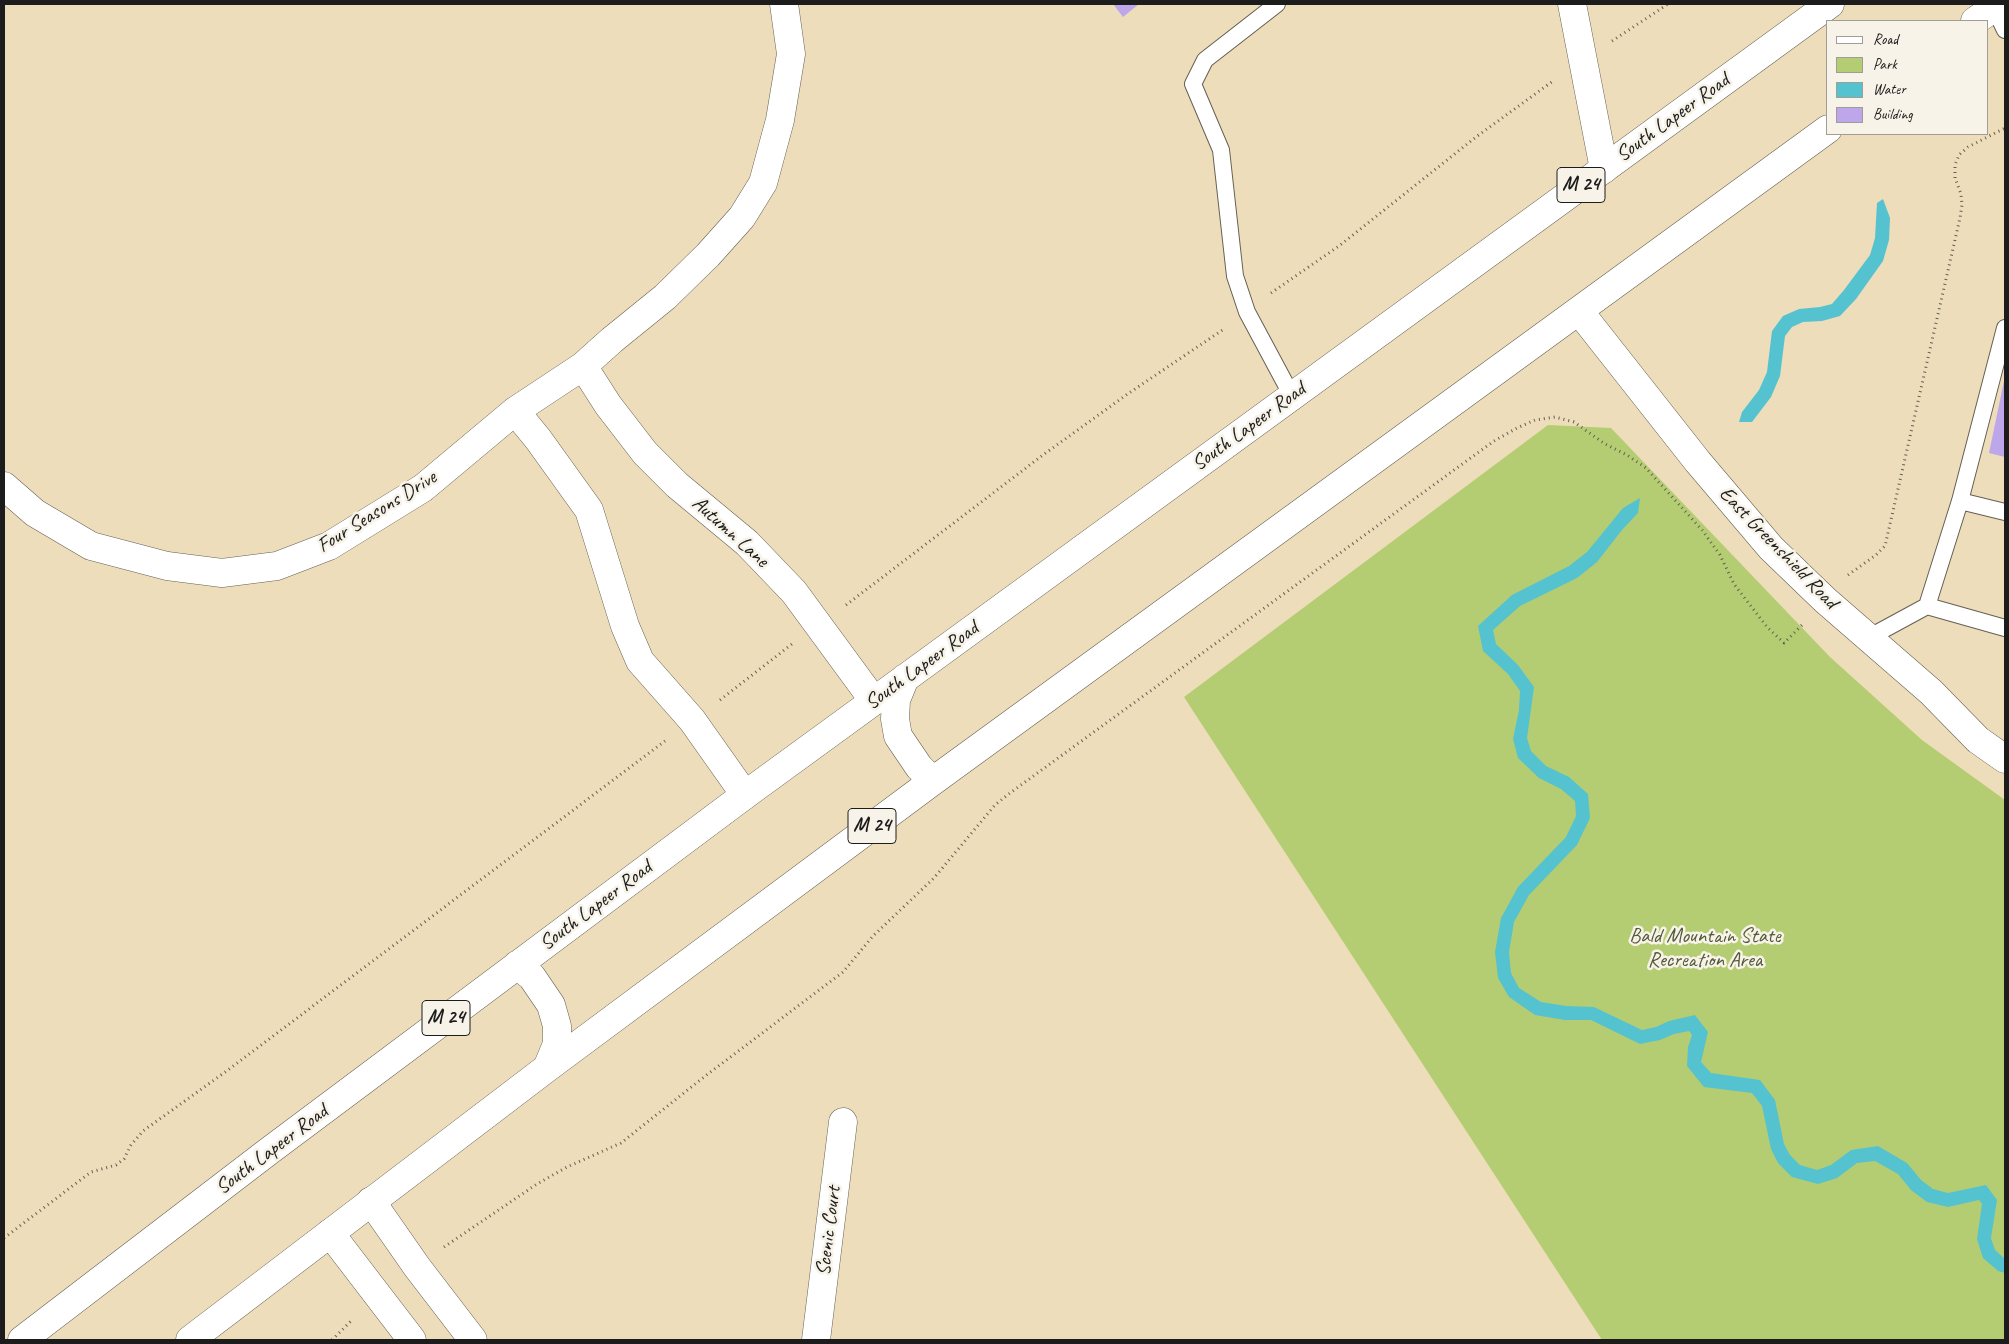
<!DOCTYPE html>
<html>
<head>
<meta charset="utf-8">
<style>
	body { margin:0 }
	#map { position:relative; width:2009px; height:1344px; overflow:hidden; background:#edddba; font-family:Caveat,sans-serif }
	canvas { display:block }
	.frame { position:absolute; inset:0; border:5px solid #1c1c1c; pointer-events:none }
	.legend { position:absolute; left:1826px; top:20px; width:162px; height:115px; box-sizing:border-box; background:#f7f3e8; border:1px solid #9f9d96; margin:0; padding:6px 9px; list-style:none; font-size:15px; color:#1c1c1c }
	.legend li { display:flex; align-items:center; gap:10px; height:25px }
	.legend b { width:25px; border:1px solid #9f9d96 }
</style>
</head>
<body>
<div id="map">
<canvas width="2009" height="1344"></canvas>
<div class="frame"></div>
<ul class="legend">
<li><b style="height:6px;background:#fff"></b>Road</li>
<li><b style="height:14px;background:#b5cd72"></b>Park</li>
<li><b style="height:14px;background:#55c2cf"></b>Water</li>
<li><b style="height:14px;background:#bda7ea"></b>Building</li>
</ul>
</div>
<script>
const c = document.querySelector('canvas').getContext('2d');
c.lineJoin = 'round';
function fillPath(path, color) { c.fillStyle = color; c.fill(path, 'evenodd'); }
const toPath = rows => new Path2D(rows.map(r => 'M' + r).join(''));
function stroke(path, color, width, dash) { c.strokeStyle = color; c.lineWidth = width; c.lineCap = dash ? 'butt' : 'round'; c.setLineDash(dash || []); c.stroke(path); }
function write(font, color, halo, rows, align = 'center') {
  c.font = font + ' Caveat,sans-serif'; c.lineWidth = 5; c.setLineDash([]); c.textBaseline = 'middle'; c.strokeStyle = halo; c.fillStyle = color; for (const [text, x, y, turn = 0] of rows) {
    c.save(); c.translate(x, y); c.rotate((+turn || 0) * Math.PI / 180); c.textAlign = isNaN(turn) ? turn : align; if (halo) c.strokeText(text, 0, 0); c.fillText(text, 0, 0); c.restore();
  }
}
fillPath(toPath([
	[1548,425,1611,428,1830,657,1922,740,2005,800,2005,1340,1602,1340,1184,697]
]), '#b5cd72');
fillPath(toPath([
	[1883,199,1890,218,1889,240,1883,261,1856,299,1840,316,1822,321,1803,322,1792,327,1785,336,1780,376,1771,397,1752,422,1739,422,1742,412,1759,390,1767,372,1772,331,1783,316,1799,309,1820,307,1832,304,1844,290,1870,255,1875,238,1877,203],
	[1640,498,1638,513,1622,530,1597,562,1577,578,1520,606,1493,630,1496,644,1518,665,1534,687,1527,738,1531,751,1546,766,1569,777,1588,794,1590,818,1577,845,1529,895,1514,922,1509,952,1511,973,1519,988,1541,1002,1566,1006,1594,1007,1642,1030,1656,1027,1669,1021,1695,1015,1708,1032,1701,1062,1711,1073,1760,1080,1775,1100,1784,1144,1790,1155,1800,1165,1817,1170,1831,1165,1851,1150,1878,1146,1907,1163,1921,1180,1933,1189,1948,1193,1986,1185,1997,1200,1991,1238,1995,1250,2005,1259,2005,1273,1998,1271,1983,1258,1977,1239,1982,1204,1979,1200,1948,1207,1927,1202,1911,1190,1898,1174,1875,1161,1857,1163,1837,1178,1818,1184,1792,1177,1778,1163,1771,1149,1762,1106,1752,1093,1704,1087,1687,1066,1688,1047,1692,1035,1689,1031,1674,1034,1660,1040,1640,1044,1591,1020,1565,1020,1535,1015,1509,997,1498,978,1495,952,1501,918,1518,887,1566,837,1576,816,1575,801,1561,789,1539,778,1518,758,1513,739,1519,710,1520,691,1508,674,1483,651,1478,626,1512,595,1569,566,1587,552,1623,508]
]), '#55c2cf');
fillPath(toPath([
	[1113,4,1139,4,1123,17],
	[2004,381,2005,382,2005,457,1989,453]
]), '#bda7ea');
const lane = toPath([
	[1277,4,1205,60,1193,84,1221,150,1235,276,1247,312,1292,396],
	[1994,7,2005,30],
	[1960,501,2005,512],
	[1927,606,2005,628],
	[1868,638,1927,606,1960,501,2005,328]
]);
const street = toPath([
	[1572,4,1604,169],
	[1579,311,1698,462,1771,548,1825,600,1931,692,1978,740,2005,759],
	[583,366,608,405,645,453,677,485,747,543,794,592,874,701],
	[515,411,538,439,589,510,625,626,640,661,692,720,745,795],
	[4,486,35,513,91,546,167,566,222,573,277,566,329,546,423,488,515,411,583,366,612,340,665,297,708,255,742,217,763,183,780,120,791,54,784,4],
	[371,1201,417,1267,473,1340],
	[330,1233,412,1340],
	[816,1340,843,1122]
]);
const primary = toPath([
	[1975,21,1999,4],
	[905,678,896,700,895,719,898,736,919,767,933,781],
	[517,965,532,977,551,1005,557,1026,557,1044,547,1068],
	[22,1340,269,1151,745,795,1830,4],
	[190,1340,547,1068,933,781,1828,129]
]);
stroke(lane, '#656053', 18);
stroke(street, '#656053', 29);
stroke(primary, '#656053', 29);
stroke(toPath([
	[1612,41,1668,4],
	[1271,293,1339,246,1476,137,1553,81],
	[1848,575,1876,555,1885,546,1960,218,1962,205,1961,194,1955,178,1955,165,1959,155,1968,147,2005,128],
	[846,605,1043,455,1129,393,1224,329],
	[720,700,792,644],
	[4,1238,91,1172,116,1165,124,1159,131,1145,143,1131,228,1070,665,741],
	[444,1247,537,1184,567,1167,621,1143,704,1077,843,972,873,936,934,878,995,805,1010,793,1494,441,1517,428,1535,420,1555,417,1574,422,1605,444,1627,455,1646,468,1702,530,1720,555,1734,584,1767,627,1784,643,1803,624],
	[332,1340,353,1319]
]), '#656053', 3, [1, 4]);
stroke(lane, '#fff', 16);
stroke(street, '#fff', 28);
stroke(primary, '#fff', 28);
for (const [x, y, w] of [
	[1581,185,48],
	[872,826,48],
	[446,1018,48]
]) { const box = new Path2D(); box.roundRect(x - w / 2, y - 17.5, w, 35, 4); c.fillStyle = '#f7f3e8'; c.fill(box); stroke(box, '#1c1c1c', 1); }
write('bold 20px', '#1c1c1c', null, [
	["M 24",1581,185],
	["M 24",872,826],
	["M 24",446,1018]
]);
write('21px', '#1c1c1c', '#f7f3e8', [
	["South Lapeer Road",1673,118,-36],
	["South Lapeer Road",1249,427,-36],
	["Four Seasons Drive",377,512,-32],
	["Autumn Lane",730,532,42],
	["East Greenshield Road",1778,548,46],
	["South Lapeer Road",922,666,-36],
	["South Lapeer Road",596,906,-37],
	["South Lapeer Road",272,1150,-37],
	["Scenic Court",829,1231,-83]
]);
write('21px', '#525a3a', '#f7f3e8', [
	["Bald Mountain State",1705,936],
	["Recreation Area",1705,960]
]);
</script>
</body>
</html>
